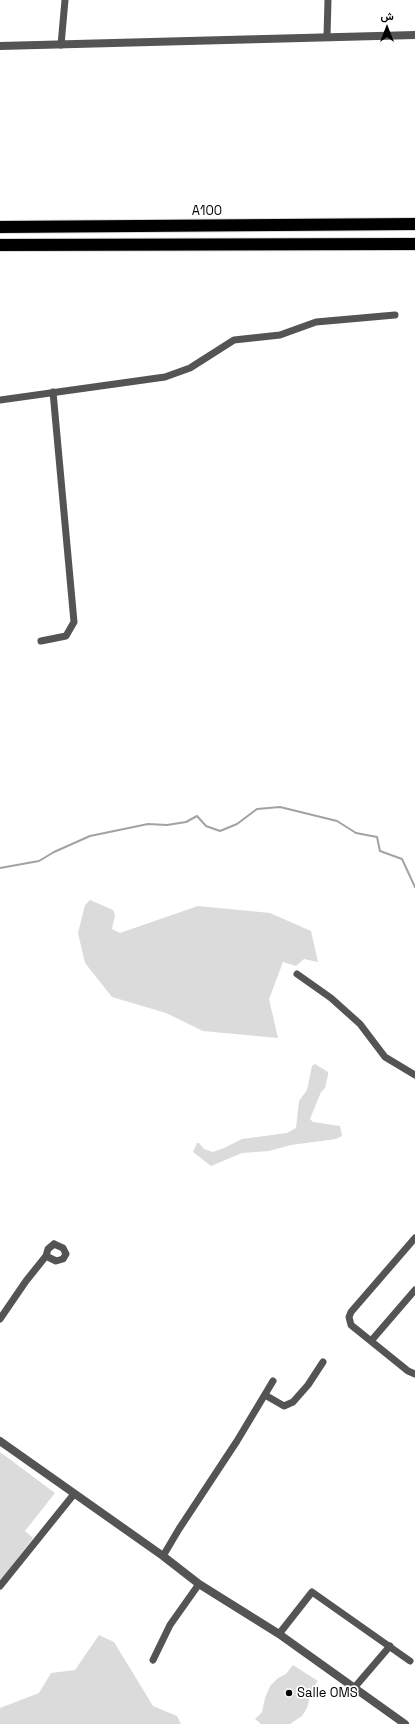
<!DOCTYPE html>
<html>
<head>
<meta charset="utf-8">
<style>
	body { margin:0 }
	#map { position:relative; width:415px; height:1724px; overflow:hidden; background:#fff; font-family:"Space Grotesk",Vazirmatn,sans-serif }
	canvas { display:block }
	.north { position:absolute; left:367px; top:8px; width:40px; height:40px; -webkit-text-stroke:3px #fff; paint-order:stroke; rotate:0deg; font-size:11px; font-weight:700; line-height:16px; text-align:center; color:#000 }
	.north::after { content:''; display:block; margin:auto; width:14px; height:18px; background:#000; clip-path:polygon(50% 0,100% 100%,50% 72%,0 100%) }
</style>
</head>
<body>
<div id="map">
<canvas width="415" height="1724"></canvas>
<div class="north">ش</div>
</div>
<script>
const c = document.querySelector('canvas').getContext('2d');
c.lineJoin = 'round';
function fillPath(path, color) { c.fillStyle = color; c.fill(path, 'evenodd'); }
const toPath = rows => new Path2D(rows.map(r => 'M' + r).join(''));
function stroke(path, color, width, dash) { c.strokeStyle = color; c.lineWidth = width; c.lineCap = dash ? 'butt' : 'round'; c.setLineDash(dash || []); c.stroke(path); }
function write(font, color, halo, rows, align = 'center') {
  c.font = font + ' "Space Grotesk",sans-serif'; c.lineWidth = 3.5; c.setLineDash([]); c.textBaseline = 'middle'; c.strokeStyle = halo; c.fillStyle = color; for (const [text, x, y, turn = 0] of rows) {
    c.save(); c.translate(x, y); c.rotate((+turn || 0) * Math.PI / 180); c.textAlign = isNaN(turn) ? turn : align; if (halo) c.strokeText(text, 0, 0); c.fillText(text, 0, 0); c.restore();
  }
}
fillPath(toPath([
	[90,900,113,910,115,915,112,929,120,933,198,906,270,913,311,931,318,962,304,959,296,966,283,962,269,999,278,1038,203,1031,166,1013,112,997,85,963,78,933,85,905],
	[315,1064,328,1072,328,1075,325,1088,321,1092,310,1119,313,1122,340,1126,342,1136,336,1139,291,1145,269,1151,242,1153,211,1166,193,1152,197,1143,199,1143,204,1149,213,1152,224,1148,242,1139,287,1133,296,1128,299,1101,307,1090,312,1066],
	[0,1452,55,1493,25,1531,33,1538,0,1582],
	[99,1635,114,1642,153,1706,177,1716,181,1724,0,1724,0,1708,39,1693,51,1673,75,1670],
	[293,1665,318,1681,312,1689,307,1708,302,1716,290,1724,261,1724,255,1719,262,1712,265,1698,270,1686,278,1678,286,1674]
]), '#dbdbdb');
stroke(toPath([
	[0,868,39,861,54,852,90,836,148,824,167,825,186,822,197,816,206,826,220,831,237,824,257,809,280,807,337,821,356,833,377,837,380,851,402,859,415,887]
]), '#a2a2a2', 2);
const motorway = toPath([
	[0,227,415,224],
	[0,245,415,244]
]);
stroke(motorway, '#dbdbdb', 14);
stroke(toPath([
	[327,36,328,0],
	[61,45,65,0],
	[0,400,165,377,190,368,234,340,280,335,316,322,395,315],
	[41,641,66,636,74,622,53,392],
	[297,974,331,998,360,1024,385,1057,415,1075],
	[415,1238,351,1312,349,1317,351,1325,408,1371,415,1374],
	[54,1244,63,1248,66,1254,63,1259,56,1261,46,1256,48,1249,54,1244],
	[0,1319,26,1281,46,1256],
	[371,1341,415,1290],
	[265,1395,284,1406,293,1402,308,1385,323,1362],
	[163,1556,179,1529,237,1441,273,1381],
	[0,1586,74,1494],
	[279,1634,312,1592,410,1661],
	[153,1660,170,1625,199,1584],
	[354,1688,390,1646]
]), '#545454', 7);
stroke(toPath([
	[0,46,415,35],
	[0,1441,163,1556,199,1584,279,1634,405,1724]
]), '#545454', 8);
stroke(motorway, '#000', 12);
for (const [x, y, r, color] of [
	[289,1693,4,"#000"]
]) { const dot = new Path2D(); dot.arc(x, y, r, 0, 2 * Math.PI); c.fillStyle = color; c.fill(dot); stroke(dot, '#fff', 1.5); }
write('13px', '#000', '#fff', [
	["A100",207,211]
]);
write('13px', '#000', '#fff', [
	["Salle OMS",297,1693]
], 'left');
</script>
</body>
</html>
